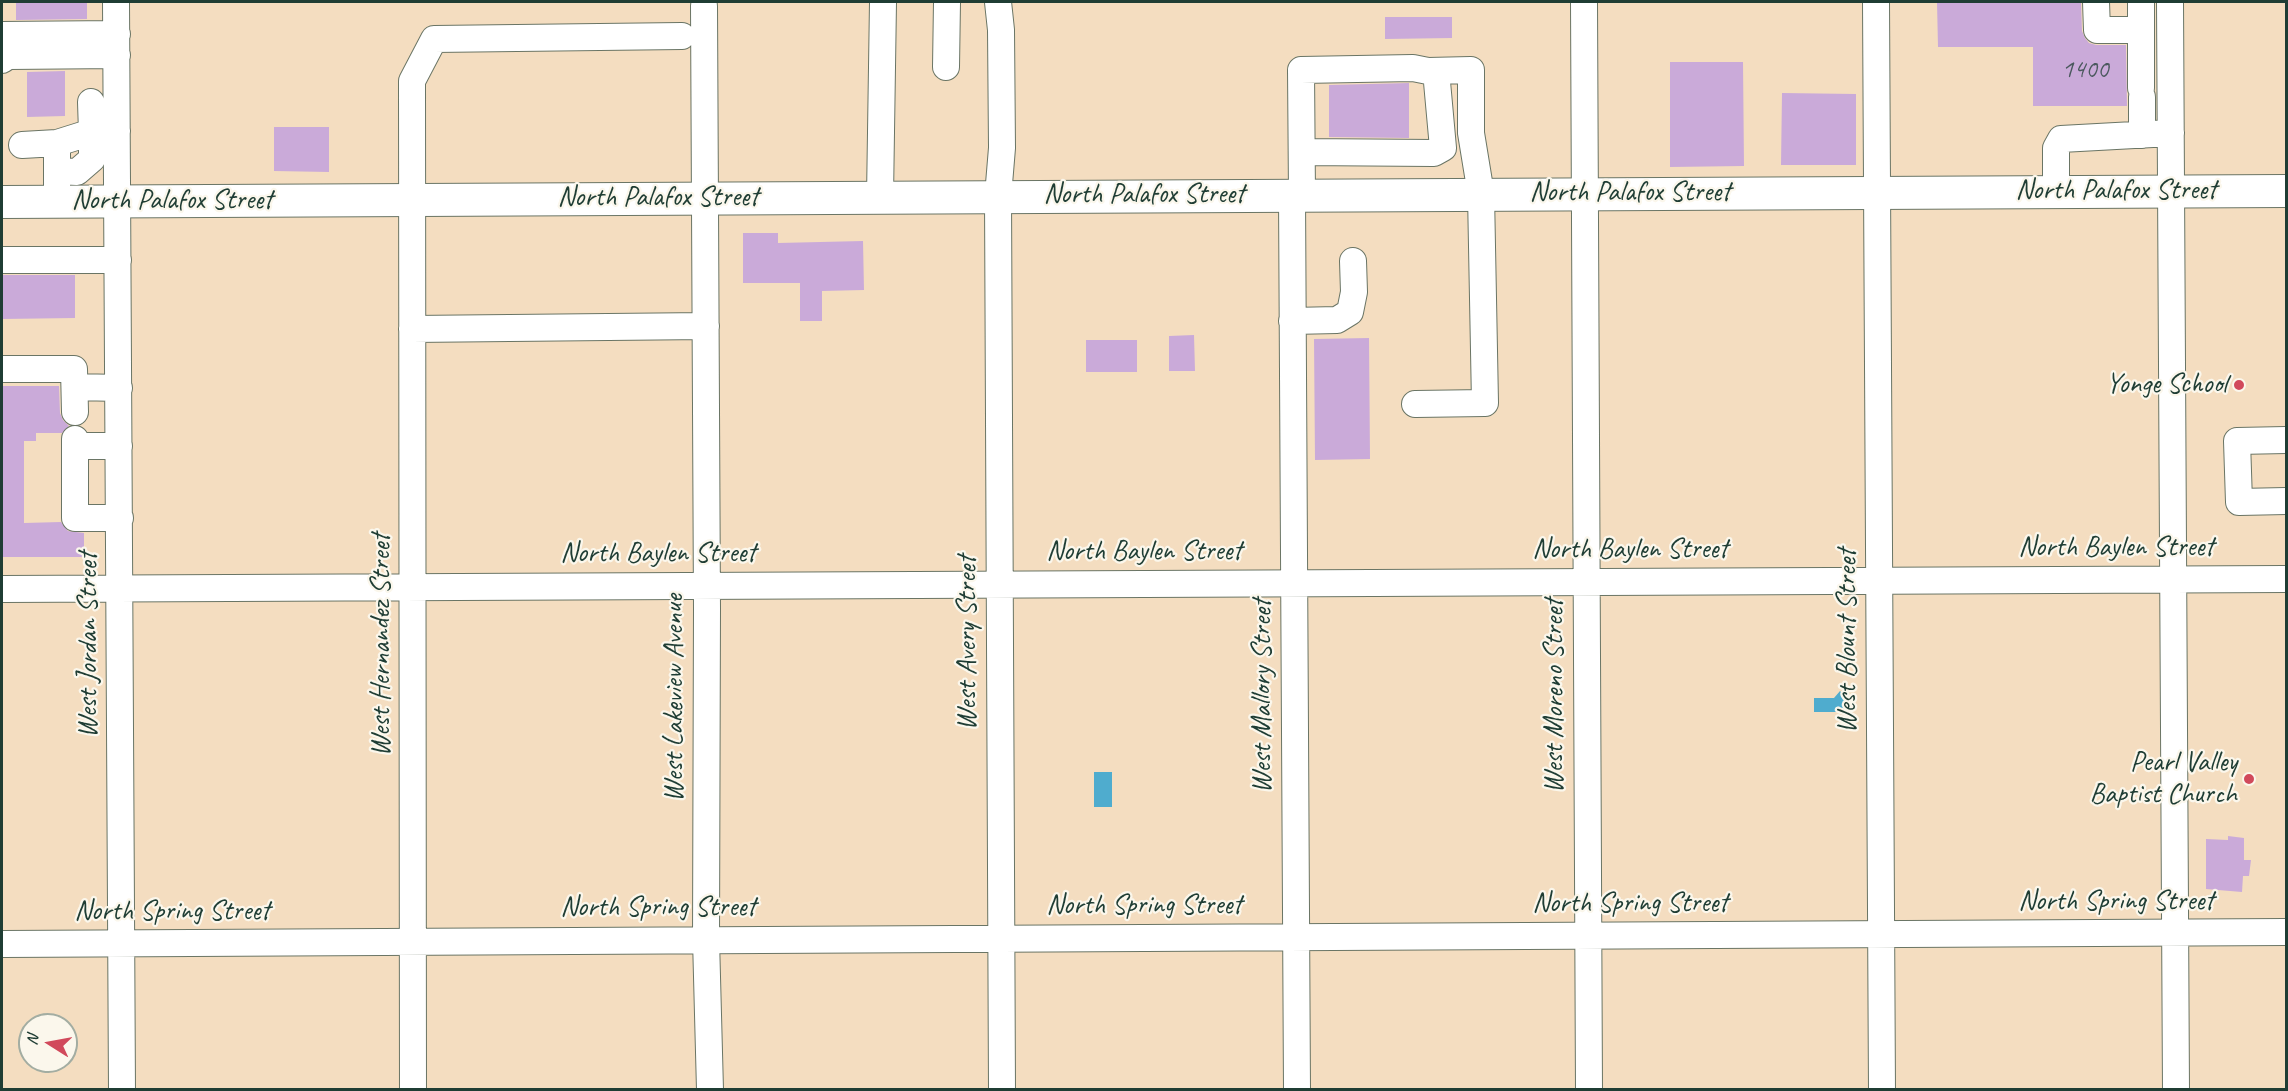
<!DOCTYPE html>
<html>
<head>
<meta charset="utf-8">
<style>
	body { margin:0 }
	#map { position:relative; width:2288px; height:1091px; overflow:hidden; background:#f4ddc0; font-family:Caveat,sans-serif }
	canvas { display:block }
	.frame { position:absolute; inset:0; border:3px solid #1f3d34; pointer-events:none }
	.north { position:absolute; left:18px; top:1013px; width:60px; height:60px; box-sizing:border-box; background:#fbf7ec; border:2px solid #a3ada2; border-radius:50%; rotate:281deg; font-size:16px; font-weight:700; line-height:24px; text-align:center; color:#1f3d34 }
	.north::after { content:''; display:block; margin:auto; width:21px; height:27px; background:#d1495b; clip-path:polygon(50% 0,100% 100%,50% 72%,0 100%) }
</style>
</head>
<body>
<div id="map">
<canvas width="2288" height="1091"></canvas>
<div class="frame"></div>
<div class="north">N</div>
</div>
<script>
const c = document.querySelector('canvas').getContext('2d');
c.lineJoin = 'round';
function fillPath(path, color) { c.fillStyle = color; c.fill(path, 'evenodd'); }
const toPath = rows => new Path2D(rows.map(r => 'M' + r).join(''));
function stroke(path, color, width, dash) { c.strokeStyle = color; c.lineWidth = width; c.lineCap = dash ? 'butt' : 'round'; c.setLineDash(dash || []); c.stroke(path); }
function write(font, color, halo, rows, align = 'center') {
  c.font = font + ' Caveat,sans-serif'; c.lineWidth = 4.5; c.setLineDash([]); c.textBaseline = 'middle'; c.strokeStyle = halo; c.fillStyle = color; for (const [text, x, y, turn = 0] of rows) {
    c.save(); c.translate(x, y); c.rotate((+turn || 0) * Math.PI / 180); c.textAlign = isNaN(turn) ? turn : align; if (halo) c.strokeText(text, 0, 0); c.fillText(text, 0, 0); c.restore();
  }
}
fillPath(toPath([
	[1840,691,1850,702,1840,712,1814,712,1814,698,1834,698],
	[1094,772,1112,772,1112,807,1094,807]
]), '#4facce');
fillPath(toPath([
	[16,2,87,2,87,19,16,20],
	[1937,2,2081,2,2082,31,2085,38,2089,43,2096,45,2126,45,2127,106,2033,106,2033,47,1938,47],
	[1385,17,1452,17,1452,38,1385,39],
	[1670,62,1743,62,1744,166,1670,167],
	[65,71,65,116,27,117,27,72],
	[1409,83,1409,138,1329,137,1329,85],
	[1782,93,1856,94,1856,165,1781,165],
	[274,127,329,127,329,172,274,171],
	[743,233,778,233,778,243,863,241,864,290,822,291,822,321,800,321,800,283,743,283],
	[2,275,75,275,75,318,2,319],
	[1194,335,1195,371,1169,371,1169,336],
	[1369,338,1370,459,1315,460,1314,339],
	[1086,340,1137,340,1137,372,1086,372],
	[2,386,59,386,60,413,63,420,69,426,62,433,36,433,36,441,24,441,24,523,61,522,68,531,84,533,84,557,2,557],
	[2228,836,2244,838,2244,860,2251,860,2249,876,2243,876,2242,892,2206,889,2206,839,2228,840]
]), '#caaad9');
const minor = toPath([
	[116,2,122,1090],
	[998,2,1001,30,1002,148,998,196,1002,1090],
	[1584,2,1589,1090],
	[1876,2,1882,1090],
	[2096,2,2097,30,2141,30],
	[2141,2,2141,88],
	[2170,2,2176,1090],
	[704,6,707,608,706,939,710,1090],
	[2,35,117,34],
	[2,60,8,56,117,55],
	[946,67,947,2],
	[2142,97,2142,135],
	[57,143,92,132,91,102],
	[22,145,57,143,57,201],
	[1302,152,1434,153,1443,148,1436,71],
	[57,171,77,172,92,159,92,132,117,131],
	[2056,191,2056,148,2061,139,2171,133],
	[1292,195,1297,1090],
	[1302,195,1301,70,1413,68,1428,71,1471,70,1471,133,1481,194,1485,403,1415,404],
	[880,197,883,2],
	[2,260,118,260],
	[1292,321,1337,320,1350,312,1354,292,1353,261],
	[412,329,706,326],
	[2,369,74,369,75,412],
	[75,387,119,388],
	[75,439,75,518,120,518],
	[2286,440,2237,441,2239,502,2286,501],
	[75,446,119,446],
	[2,589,2286,579],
	[2,944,2286,932],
	[413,1090,412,81,434,39,682,36]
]);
const major = toPath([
	[2,202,2286,191]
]);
stroke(minor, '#6a7565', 28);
stroke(major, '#6a7565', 34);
stroke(minor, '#fff', 26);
stroke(major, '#fff', 32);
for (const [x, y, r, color] of [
	[2239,385,6,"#d1495b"],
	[2249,779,6,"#d1495b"]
]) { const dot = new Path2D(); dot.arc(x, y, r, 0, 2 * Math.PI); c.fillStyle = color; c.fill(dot); stroke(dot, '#fbf7ec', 2); }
write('26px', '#4a585d', null, [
	["1400",2085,70]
]);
write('28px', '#1f3d34', '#fbf7ec', [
	["North Palafox Street",2116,191],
	["North Palafox Street",1630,193],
	["North Palafox Street",1144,195],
	["North Palafox Street",658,198],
	["North Palafox Street",172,201],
	["North Baylen Street",2116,548],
	["North Baylen Street",1630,550],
	["North Baylen Street",1144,552],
	["North Baylen Street",658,554],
	["West Blount Street",1848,641,-90],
	["West Avery Street",968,643,-90],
	["West Jordan Street",89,645,-90],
	["West Hernandez Street",382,645,-90],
	["West Mallory Street",1263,696,-90],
	["West Moreno Street",1555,696,-90],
	["West Lakeview Avenue",675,698,-90],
	["North Spring Street",2116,902],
	["North Spring Street",1630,904],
	["North Spring Street",1144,906],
	["North Spring Street",658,908],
	["North Spring Street",172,912]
]);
write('28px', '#1f3d34', '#fbf7ec', [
	["Yonge School",2227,385],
	["Pearl Valley",2237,763],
	["Baptist Church",2237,795]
], 'right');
</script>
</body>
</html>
